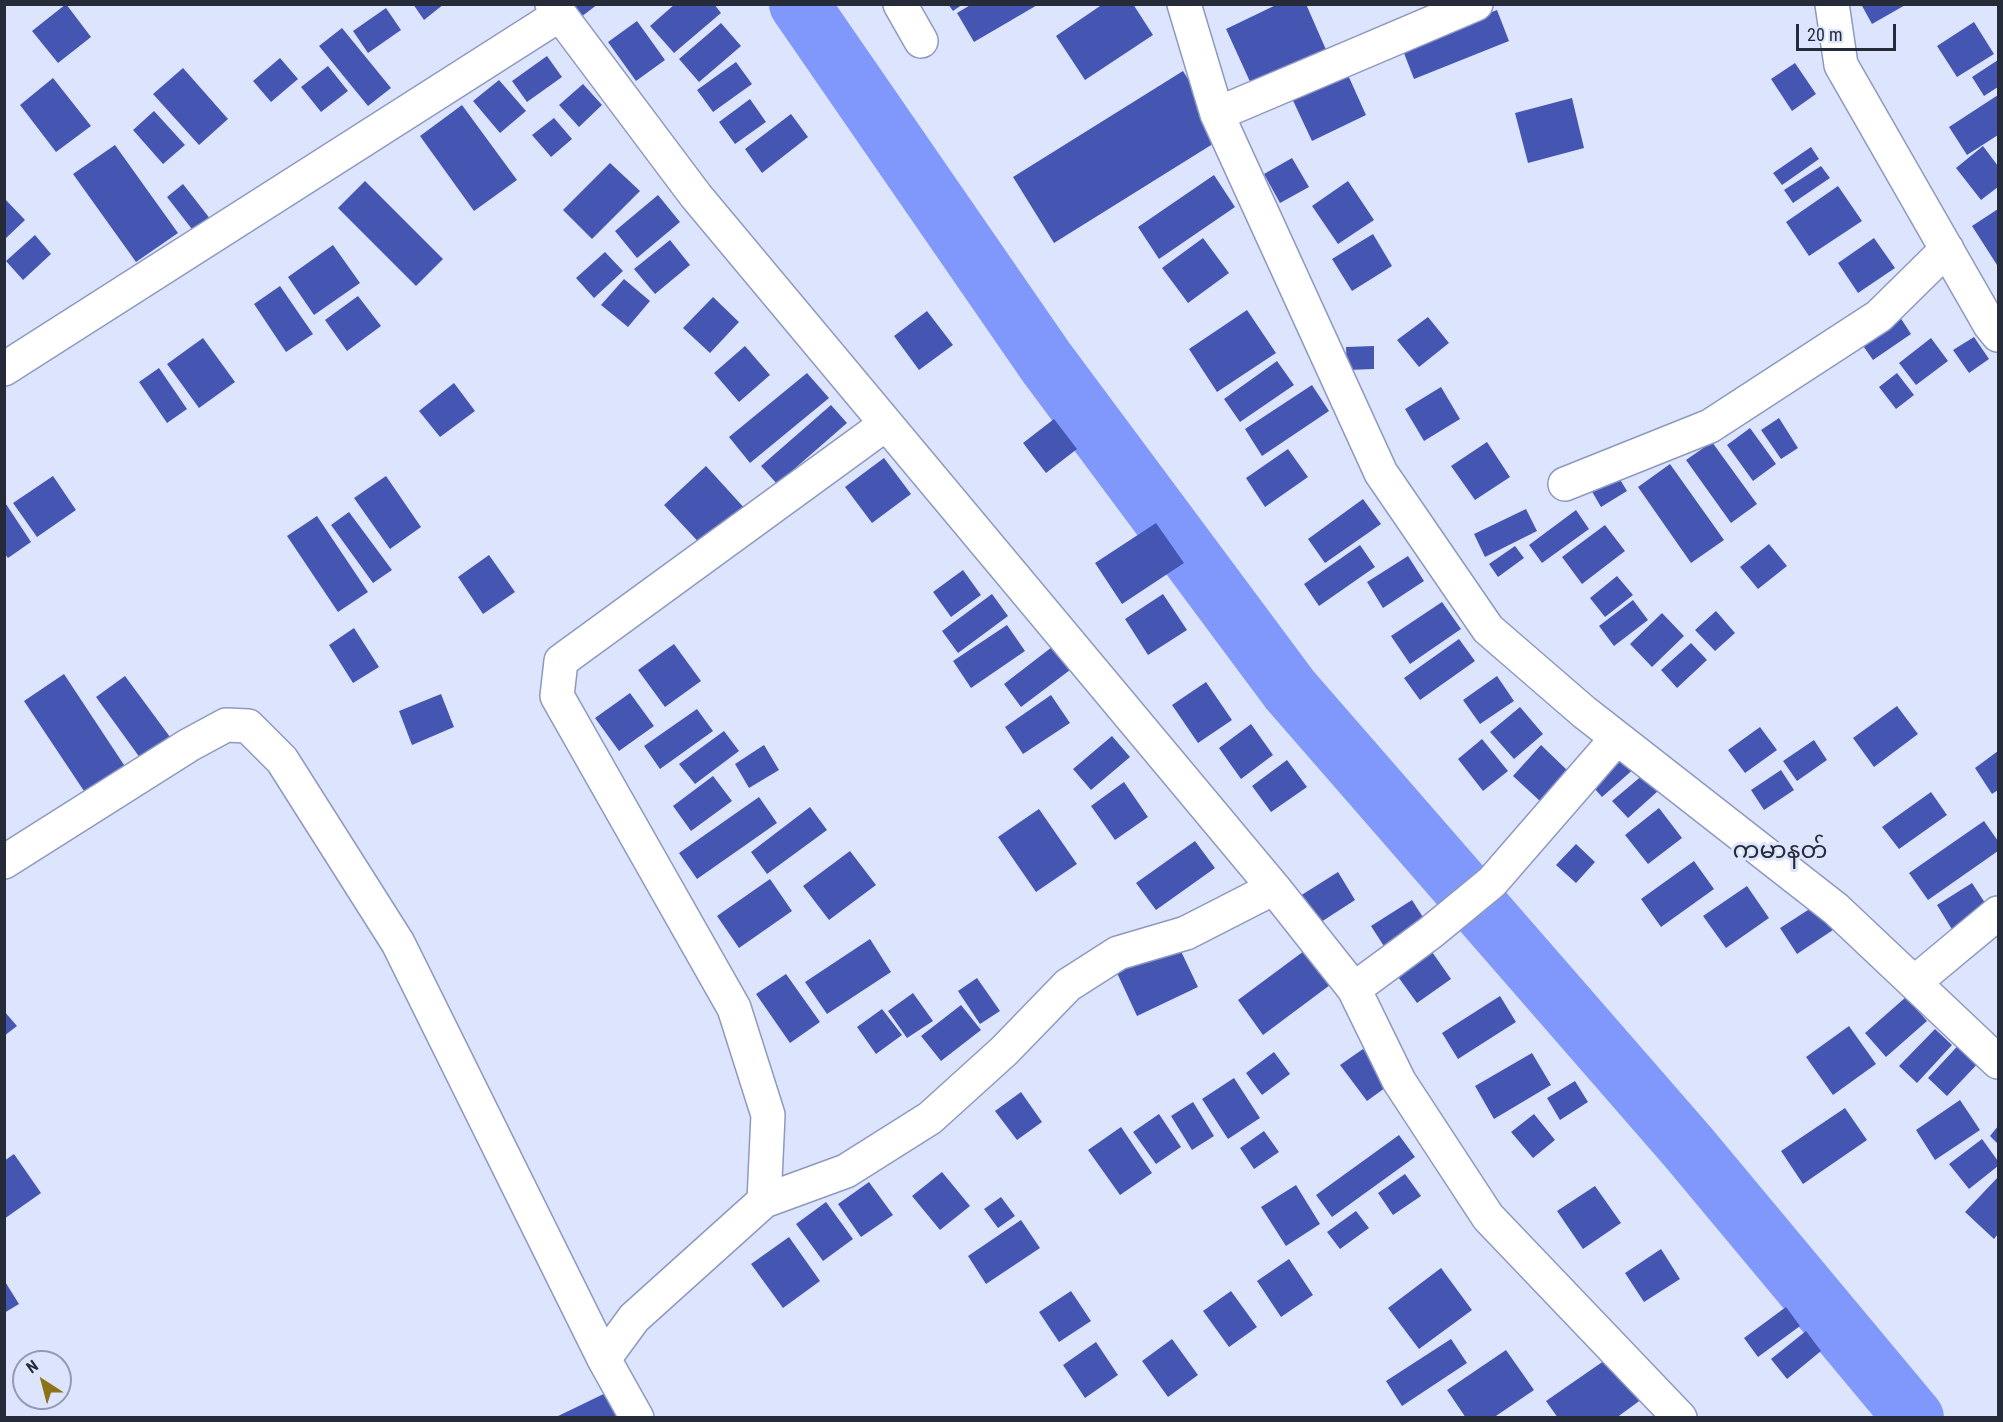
<!DOCTYPE html>
<html>
<head>
<meta charset="utf-8">
<style>
	body { margin:0 }
	#map { position:relative; width:2003px; height:1422px; overflow:hidden; background:#dde5fe; font-family:"Roboto Condensed",sans-serif }
	canvas { display:block }
	.frame { position:absolute; inset:0; border:6px solid #262b3a; pointer-events:none }
	.north { position:absolute; left:12px; top:1350px; width:60px; height:60px; box-sizing:border-box; background:#dde5fe; border:2px solid #949bb0; border-radius:50%; rotate:324deg; font-size:16px; font-weight:700; line-height:24px; text-align:center; color:#262b3a }
	.north::after { content:''; display:block; margin:auto; width:21px; height:27px; background:#8c7316; clip-path:polygon(50% 0,100% 100%,50% 72%,0 100%) }
	.scale { position:absolute; left:1796px; top:24px; width:100px; height:27px; box-sizing:border-box; border:3px solid #262b3a; border-top:0; padding-left:8px; font-size:18px; line-height:21px; white-space:nowrap; color:#262b3a; -webkit-text-stroke:4px #dde5fe; paint-order:stroke }
</style>
</head>
<body>
<div id="map">
<canvas width="2003" height="1422"></canvas>
<div class="frame"></div>
<div class="north">N</div>
<div class="scale">20 m</div>
</div>
<script>
const c = document.querySelector('canvas').getContext('2d');
c.lineJoin = 'round';
const toPath = rows => new Path2D(rows.map(r => 'M' + r).join(''));
function stroke(path, color, width, dash) { c.strokeStyle = color; c.lineWidth = width; c.lineCap = dash ? 'butt' : 'round'; c.setLineDash(dash || []); c.stroke(path); }
function fillPath(path, color) { c.fillStyle = color; c.fill(path, 'evenodd'); }
function write(font, color, halo, rows, align = 'center') {
  c.font = font + ' "Roboto Condensed","Noto Sans Myanmar",sans-serif'; c.lineWidth = 6; c.setLineDash([]); c.textBaseline = 'middle'; c.strokeStyle = halo; c.fillStyle = color; for (const [text, x, y, turn = 0] of rows) {
    c.save(); c.translate(x, y); c.rotate((+turn || 0) * Math.PI / 180); c.textAlign = isNaN(turn) ? turn : align; if (halo) c.strokeText(text, 0, 0); c.fillText(text, 0, 0); c.restore();
  }
}
stroke(toPath([
	[799,4,1046,362,1290,690,1688,1147,1914,1418]
]), '#8098fb', 60);
fillPath(toPath([
	[66,4,91,37,58,63,32,31],
	[413,4,444,4,424,20],
	[572,4,598,4,581,17],
	[675,4,714,4,721,13,674,53,650,26],
	[948,4,963,4,953,11],
	[972,4,1039,4,974,42,957,13],
	[1103,4,1133,4,1153,35,1085,80,1056,36],
	[1278,4,1306,4,1327,52,1252,86,1226,29],
	[1861,4,1907,4,1872,24],
	[386,8,401,30,368,53,353,31],
	[1497,10,1509,41,1414,79,1402,48],
	[637,21,665,60,636,81,608,42],
	[1974,22,1994,54,1957,77,1937,46],
	[721,23,741,46,699,82,679,59],
	[342,28,391,88,368,106,319,46],
	[547,56,562,77,527,102,512,81],
	[280,58,298,79,271,102,253,81],
	[1998,60,1998,87,1984,96,1972,77],
	[736,62,752,84,713,112,697,90],
	[1795,63,1816,94,1792,111,1771,79],
	[1343,64,1366,115,1312,141,1288,90],
	[328,66,348,91,321,112,301,87],
	[183,68,228,119,199,145,153,94],
	[1183,71,1224,137,1054,243,1013,177],
	[53,78,91,126,56,152,20,105],
	[499,80,526,111,500,133,473,101],
	[583,84,602,105,579,127,559,105],
	[1998,95,1998,135,1967,155,1949,127],
	[1572,98,1584,148,1528,163,1515,113],
	[750,99,766,122,735,144,719,122],
	[462,105,517,180,474,211,420,136],
	[154,111,185,145,163,164,133,130],
	[791,114,808,137,762,173,745,149],
	[554,118,572,139,551,157,532,135],
	[115,145,178,233,136,262,73,174],
	[1983,146,1998,166,1998,187,1981,200,1956,168],
	[1811,147,1819,159,1782,185,1773,173],
	[1292,158,1309,187,1280,203,1264,174],
	[610,163,640,191,592,239,563,210],
	[1821,166,1830,178,1793,203,1784,190],
	[1214,175,1235,207,1159,259,1138,227],
	[365,181,443,259,416,286,338,208],
	[1348,181,1374,220,1338,244,1312,206],
	[183,184,211,220,195,233,167,197],
	[1838,186,1862,221,1809,256,1786,222],
	[658,195,680,222,637,258,615,231],
	[4,198,25,220,4,240],
	[1998,209,1998,264,1997,265,1972,226],
	[1373,234,1392,266,1352,291,1332,259],
	[35,235,51,254,23,280,6,261],
	[1203,238,1229,273,1188,303,1162,268],
	[1874,238,1895,268,1858,293,1838,263],
	[670,240,690,265,655,294,634,269],
	[333,245,360,283,314,315,288,277],
	[605,252,623,271,594,298,576,278],
	[624,279,650,301,628,327,601,305],
	[280,286,313,334,286,352,254,304],
	[358,296,381,326,347,351,325,320],
	[713,297,739,322,710,353,683,328],
	[1247,310,1276,353,1217,392,1189,349],
	[927,311,953,345,919,370,894,336],
	[1898,314,1911,334,1873,360,1859,340],
	[1428,317,1449,343,1419,367,1397,340],
	[1974,337,1989,359,1969,373,1953,350],
	[203,338,235,382,199,408,167,364],
	[1931,338,1948,361,1916,385,1899,363],
	[745,346,770,375,739,402,714,373],
	[1374,346,1374,369,1347,370,1346,347],
	[1277,361,1294,385,1240,422,1224,399],
	[159,368,187,409,167,423,139,382],
	[807,373,829,398,750,463,729,437],
	[1897,373,1914,395,1896,409,1879,387],
	[454,383,475,411,440,437,419,411],
	[1312,385,1329,411,1262,456,1245,429],
	[1441,387,1460,419,1424,441,1405,409],
	[831,405,847,423,777,484,761,466],
	[1779,418,1798,448,1781,459,1761,430],
	[1054,419,1077,449,1046,473,1023,443],
	[1750,428,1776,464,1753,481,1727,445],
	[1487,442,1510,477,1475,500,1451,466],
	[1712,442,1757,504,1731,523,1686,460],
	[1288,449,1308,477,1265,507,1246,478],
	[884,458,911,494,872,523,845,487],
	[1670,464,1724,540,1691,563,1638,487],
	[706,466,747,511,705,549,664,505],
	[1613,468,1627,491,1601,507,1587,483],
	[53,476,76,510,37,537,13,503],
	[386,476,421,527,390,549,354,498],
	[1363,499,1381,524,1325,563,1308,539],
	[4,501,31,542,8,558,4,553],
	[1526,509,1537,531,1485,557,1474,534],
	[1576,510,1589,529,1542,563,1529,545],
	[349,512,392,570,373,583,331,525],
	[317,516,368,592,338,612,287,536],
	[1156,523,1184,563,1122,604,1095,563],
	[1605,525,1625,551,1582,584,1562,557],
	[1769,544,1787,566,1758,589,1740,567],
	[1360,545,1375,567,1319,606,1304,584],
	[1515,546,1524,558,1498,577,1489,564],
	[489,555,515,592,483,614,458,577],
	[1408,556,1424,581,1383,608,1367,582],
	[963,570,981,595,951,617,933,592],
	[1617,576,1633,595,1605,617,1590,598],
	[992,594,1008,616,958,653,942,631],
	[1163,594,1187,630,1148,655,1125,619],
	[1633,600,1648,620,1614,646,1599,626],
	[1442,602,1461,629,1410,664,1391,636],
	[1716,611,1735,633,1715,651,1695,630],
	[1662,613,1684,636,1652,667,1630,644],
	[1007,625,1025,651,971,688,953,661],
	[354,628,379,667,353,683,329,645],
	[1459,639,1475,661,1420,700,1404,678],
	[1691,643,1707,660,1677,688,1661,670],
	[674,644,701,681,665,707,638,670],
	[1052,647,1070,670,1021,707,1004,684],
	[64,674,128,771,88,797,24,701],
	[125,676,173,741,143,762,96,697],
	[1497,676,1514,701,1480,724,1463,700],
	[1206,682,1232,720,1198,743,1172,705],
	[630,693,654,726,619,751,595,718],
	[441,694,454,727,412,745,399,711],
	[1051,695,1070,723,1023,754,1005,727],
	[1897,706,1918,734,1874,767,1853,738],
	[1520,707,1543,734,1514,759,1490,732],
	[697,709,713,731,660,769,644,746],
	[1251,724,1273,755,1241,779,1219,748],
	[1760,727,1777,750,1745,773,1728,750],
	[724,731,739,751,695,784,679,764],
	[1112,736,1130,757,1091,790,1073,769],
	[1482,739,1508,771,1483,791,1458,759],
	[1814,740,1827,760,1797,781,1783,761],
	[764,745,779,770,749,788,735,764],
	[1541,745,1568,771,1540,801,1513,776],
	[1621,750,1636,767,1602,797,1587,780],
	[1998,751,1998,790,1992,794,1975,768],
	[1287,760,1307,787,1271,812,1252,786],
	[1781,770,1794,790,1764,810,1751,790],
	[1644,774,1658,791,1628,818,1612,801],
	[713,776,732,801,691,831,673,806],
	[1124,782,1148,817,1115,840,1091,806],
	[1931,792,1947,815,1899,849,1882,827],
	[759,797,777,823,697,879,679,853],
	[810,807,827,830,767,874,751,852],
	[1659,808,1682,838,1648,864,1625,835],
	[1039,809,1077,864,1036,892,998,837],
	[1984,821,1998,841,1998,851,1928,900,1909,873],
	[1195,841,1215,868,1156,910,1136,883],
	[1576,844,1595,862,1576,883,1556,865],
	[850,851,876,885,829,920,803,886],
	[1694,861,1714,889,1661,927,1641,899],
	[1338,872,1355,900,1318,924,1300,896],
	[770,879,792,911,739,948,717,916],
	[1972,883,1989,909,1953,931,1937,905],
	[1747,886,1769,918,1726,948,1703,916],
	[1412,900,1430,928,1389,954,1371,926],
	[1819,903,1836,928,1797,954,1780,928],
	[870,939,891,972,827,1014,805,982],
	[1178,945,1198,987,1137,1016,1117,973],
	[1430,949,1451,979,1417,1003,1396,974],
	[1304,951,1330,985,1263,1035,1238,1000],
	[786,974,820,1022,790,1043,756,994],
	[977,978,1000,1011,980,1024,958,991],
	[913,993,933,1021,907,1038,888,1011],
	[1500,996,1516,1022,1458,1059,1442,1033],
	[1906,997,1927,1021,1886,1057,1865,1033],
	[961,1005,981,1030,941,1061,921,1036],
	[882,1009,902,1035,876,1054,857,1027],
	[4,1011,17,1026,4,1036],
	[1849,1026,1876,1064,1833,1095,1806,1057],
	[1935,1029,1952,1045,1917,1083,1899,1066],
	[1965,1038,1984,1057,1947,1096,1928,1078],
	[1363,1049,1389,1085,1367,1101,1340,1065],
	[1274,1052,1290,1074,1262,1095,1246,1073],
	[1532,1053,1551,1085,1494,1119,1475,1086],
	[1234,1078,1260,1118,1228,1139,1202,1099],
	[1575,1081,1588,1102,1560,1120,1547,1098],
	[1021,1092,1042,1122,1017,1140,995,1111],
	[1960,1100,1980,1130,1935,1160,1916,1130],
	[1193,1102,1214,1136,1192,1150,1171,1116],
	[1845,1108,1867,1140,1803,1184,1781,1151],
	[1159,1114,1181,1147,1156,1164,1133,1132],
	[1534,1114,1555,1140,1533,1158,1511,1132],
	[1998,1126,1998,1144,1990,1136],
	[1121,1127,1152,1173,1120,1195,1088,1150],
	[1264,1131,1279,1152,1254,1169,1240,1148],
	[1399,1135,1415,1157,1332,1217,1316,1195],
	[1982,1139,1998,1161,1998,1166,1969,1189,1949,1164],
	[14,1154,41,1193,4,1219,4,1161],
	[942,1172,970,1206,940,1230,912,1196],
	[1405,1174,1421,1196,1393,1215,1378,1193],
	[1998,1177,1998,1234,1994,1239,1965,1212],
	[869,1182,893,1215,861,1237,838,1204],
	[1296,1185,1320,1224,1286,1246,1261,1207],
	[1595,1186,1621,1223,1583,1249,1557,1211],
	[1001,1197,1015,1216,998,1228,984,1209],
	[826,1202,853,1239,823,1261,796,1224],
	[1356,1211,1369,1228,1340,1249,1327,1232],
	[1021,1220,1040,1248,986,1284,968,1256],
	[789,1237,820,1281,783,1308,751,1264],
	[1661,1249,1680,1279,1644,1302,1625,1273],
	[1289,1259,1313,1295,1281,1317,1257,1281],
	[1441,1268,1472,1310,1419,1349,1388,1308],
	[4,1280,19,1304,4,1313],
	[1071,1291,1091,1321,1059,1342,1039,1312],
	[1231,1291,1257,1327,1229,1347,1203,1311],
	[1786,1307,1800,1326,1758,1357,1744,1338],
	[1806,1331,1821,1351,1787,1379,1771,1359],
	[1172,1339,1198,1375,1168,1397,1142,1361],
	[1451,1339,1467,1363,1402,1406,1386,1381],
	[1096,1342,1118,1375,1085,1398,1063,1365],
	[1506,1350,1534,1390,1493,1418,1466,1418,1447,1390],
	[1611,1356,1642,1399,1616,1418,1558,1418,1546,1401],
	[616,1388,630,1418,554,1418]
]), '#4556b2');
const minor = toPath([
	[552,4,696,196,1274,888,1354,989,1399,1081,1488,1217,1680,1418],
	[900,4,921,41],
	[1184,4,1217,114,1381,473,1488,629,1584,712,1836,909,1998,1062],
	[1832,4,1841,65,1990,325,1998,335],
	[1217,114,1476,4],
	[4,369,559,15],
	[1565,484,1710,426,1879,316,1947,249],
	[4,862,189,745,226,725,248,726,282,760,398,943,604,1359],
	[1915,982,1998,913],
	[1354,989,1430,933,1492,882,1617,738],
	[764,1201,768,1115,734,1008,557,696,561,661,886,424],
	[637,1418,604,1359,634,1318,764,1201,846,1171,930,1118,1004,1051,1068,985,1118,953,1186,933,1274,888]
]);
stroke(minor, '#8d99c0', 36);
stroke(minor, '#fff', 33);
write('24px', '#262b3a', '#dde5fe', [
	["ကမာနတ်",1780,852]
]);
</script>
</body>
</html>
